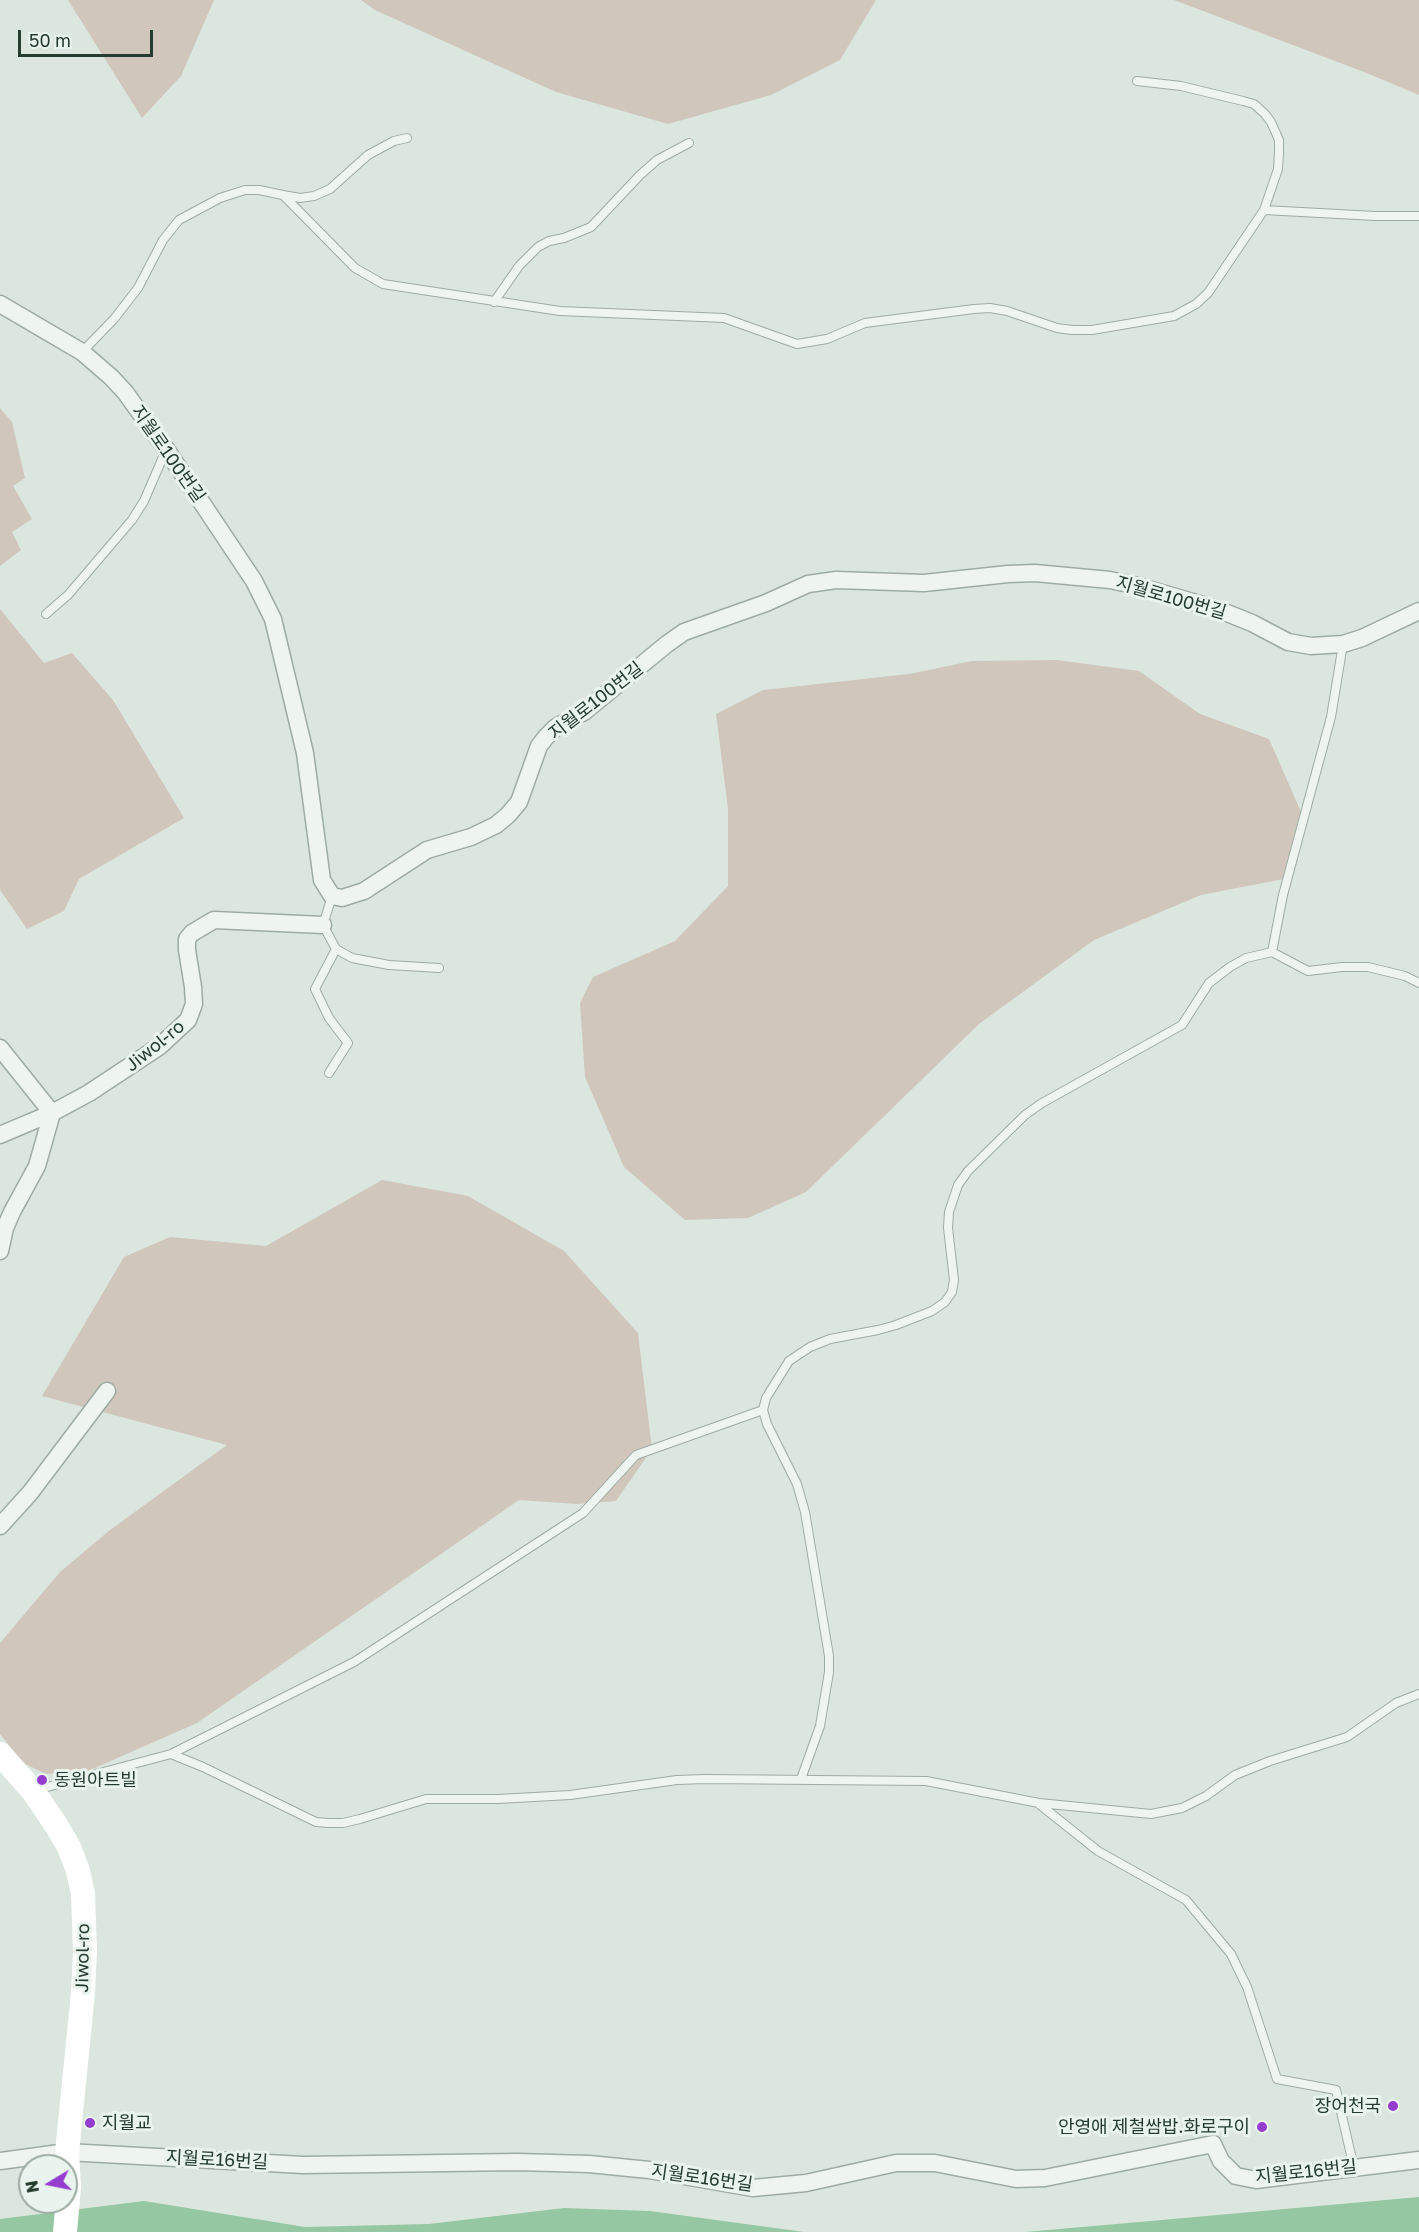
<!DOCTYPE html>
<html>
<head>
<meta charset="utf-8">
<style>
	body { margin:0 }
	#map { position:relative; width:1419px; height:2232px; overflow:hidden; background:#dbe6df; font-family:"Golos Text",sans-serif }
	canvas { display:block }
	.north { position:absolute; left:18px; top:2154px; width:60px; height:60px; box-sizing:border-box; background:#eaf4ee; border:2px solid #9baaa1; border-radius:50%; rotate:260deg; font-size:16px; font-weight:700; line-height:24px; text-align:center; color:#253c2e }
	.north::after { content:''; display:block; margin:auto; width:21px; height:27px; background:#943dcf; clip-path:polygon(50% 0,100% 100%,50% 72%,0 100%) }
	.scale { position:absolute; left:18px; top:30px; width:135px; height:27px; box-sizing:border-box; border:3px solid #253c2e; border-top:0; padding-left:8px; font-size:18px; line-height:21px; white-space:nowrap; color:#253c2e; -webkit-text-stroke:4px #eaf4ee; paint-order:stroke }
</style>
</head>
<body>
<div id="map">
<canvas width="1419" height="2232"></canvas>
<div class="north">N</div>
<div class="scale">50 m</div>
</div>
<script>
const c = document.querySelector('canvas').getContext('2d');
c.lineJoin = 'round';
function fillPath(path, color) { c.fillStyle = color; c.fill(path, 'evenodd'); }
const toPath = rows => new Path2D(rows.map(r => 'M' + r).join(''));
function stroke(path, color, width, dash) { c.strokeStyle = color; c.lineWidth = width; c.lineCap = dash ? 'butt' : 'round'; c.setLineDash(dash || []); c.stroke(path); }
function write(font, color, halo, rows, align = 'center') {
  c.font = font + ' "Golos Text","Noto Sans KR",sans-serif'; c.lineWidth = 6; c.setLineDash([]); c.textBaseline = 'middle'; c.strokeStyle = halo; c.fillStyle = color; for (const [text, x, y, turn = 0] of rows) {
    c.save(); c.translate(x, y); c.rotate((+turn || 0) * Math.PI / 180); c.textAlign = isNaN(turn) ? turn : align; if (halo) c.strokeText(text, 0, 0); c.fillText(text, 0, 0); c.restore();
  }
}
fillPath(toPath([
	[68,0,214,0,181,76,142,118],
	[361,0,876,0,840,60,771,95,668,124,556,92,375,10],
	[1174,0,1419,0,1419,95,1364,72],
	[0,408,12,422,25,478,13,486,32,519,12,532,21,550,0,566],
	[0,609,44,663,72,653,113,700,184,818,79,879,64,911,27,929,0,890],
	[1057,660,1139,671,1200,714,1269,739,1302,814,1284,879,1201,895,1094,940,979,1024,806,1192,748,1218,685,1220,624,1167,585,1077,580,1003,593,977,675,941,728,886,728,809,716,714,763,690,909,674,972,661],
	[382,1180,468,1196,564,1251,638,1333,652,1449,616,1501,577,1504,519,1500,197,1723,88,1771,46,1774,23,1763,0,1734,0,1643,60,1572,110,1530,227,1445,42,1396,124,1257,170,1237,266,1246]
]), '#d0c6bc');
fillPath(toPath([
	[1419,2197,1419,2232,1025,2232,1128,2223],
	[144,2201,305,2227,429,2224,564,2208,650,2211,804,2232,0,2232,0,2219]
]), '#95c7a2');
const lane = toPath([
	[1137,81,1181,86,1243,101,1254,104,1265,114,1271,122,1279,140,1279,153,1278,169,1264,210],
	[283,195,300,198,314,196,330,189,368,155,394,141,407,138],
	[494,302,519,266,538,247,549,241,564,238,591,227,640,175,657,160,689,143],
	[82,352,114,319,138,288,163,240,179,220,220,198,245,190,259,190,283,195,355,268,383,284,560,311,724,318,797,344,827,339,865,323,974,309,990,308,1007,311,1057,328,1072,330,1092,330,1174,316,1196,304,1208,293,1264,210,1375,216,1419,216],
	[46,614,68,595,132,520,144,501,166,450],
	[332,896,323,925,336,949,352,958,389,965,439,968],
	[1272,952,1283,895,1331,717,1343,644],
	[329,1073,348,1043,329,1018,315,989,336,949],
	[171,1754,203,1767,316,1822,328,1823,343,1823,360,1819,426,1799,498,1799,570,1795,677,1780,705,1779,926,1781,1039,1803,1151,1814,1182,1808,1206,1796,1235,1775,1270,1761,1347,1737,1396,1703,1419,1694],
	[801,1779,820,1726,829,1672,829,1656,805,1512,797,1484,767,1424,763,1410,766,1398,789,1361,810,1347,830,1339,878,1330,896,1325,932,1311,945,1302,952,1292,954,1280,948,1228,949,1212,958,1185,968,1171,1025,1115,1042,1103,1182,1025,1209,983,1230,967,1246,958,1272,952,1308,971,1342,967,1368,967,1405,976,1419,983],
	[36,1790,171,1754,354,1662,583,1513,636,1455,763,1410],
	[1039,1804,1098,1851,1186,1900,1231,1954,1247,1987,1277,2079,1336,2090,1354,2168]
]);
const street = toPath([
	[0,304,82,352,111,377,125,392,166,449,254,581,273,619,305,753,322,880,332,896,342,898,364,891,427,850,471,837,496,825,508,815,519,802,539,746,546,737,556,727,584,712,667,644,684,632,766,603,808,584,836,580,924,583,1008,574,1035,573,1110,580,1138,586,1217,609,1252,623,1288,642,1311,646,1343,644,1362,638,1419,611],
	[0,1048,52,1113,37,1166,12,1212,5,1228,0,1251],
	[0,1135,52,1113,89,1093,160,1046,188,1020,194,1004,193,987,187,950,187,939,192,933,214,920,323,925],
	[0,1526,30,1493,107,1391],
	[0,2161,67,2152,303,2165,517,2162,589,2164,649,2170,753,2188,806,2183,896,2163,935,2163,1016,2179,1045,2178,1213,2144,1221,2161,1236,2176,1256,2180,1419,2160]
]);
stroke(lane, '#9daca3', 10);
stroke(street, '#9daca3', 19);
stroke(lane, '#eef4f0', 8);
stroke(street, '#eef4f0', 16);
stroke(toPath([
	[0,1754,33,1791,56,1825,69,1847,78,1871,83,1894,85,1951,83,1993,67,2152,69,2187,65,2232]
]), '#fff', 24);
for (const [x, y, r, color] of [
	[42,1780,6,"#943dcf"],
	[1393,2106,6,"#943dcf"],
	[90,2123,6,"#943dcf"],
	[1262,2127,6,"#943dcf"]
]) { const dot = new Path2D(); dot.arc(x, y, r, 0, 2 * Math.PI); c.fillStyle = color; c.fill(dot); stroke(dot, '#eaf4ee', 2); }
write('18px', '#253c2e', '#eaf4ee', [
	["지월로100번길",168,454,55],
	["지월로100번길",1171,598,16],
	["지월로100번길",596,701,-38],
	["Jiwol-ro",155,1046,-39],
	["Jiwol-ro",83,1958,-89],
	["지월로16번길",217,2160,3],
	["지월로16번길",1306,2172,-6],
	["지월로16번길",702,2178,8]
]);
write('18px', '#253c2e', '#eaf4ee', [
	["동원아트빌",54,1780],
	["장어천국",1381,2106,"right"],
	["지월교",102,2123],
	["안영애 제철쌈밥.화로구이",1250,2127,"right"]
], 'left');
</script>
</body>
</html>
